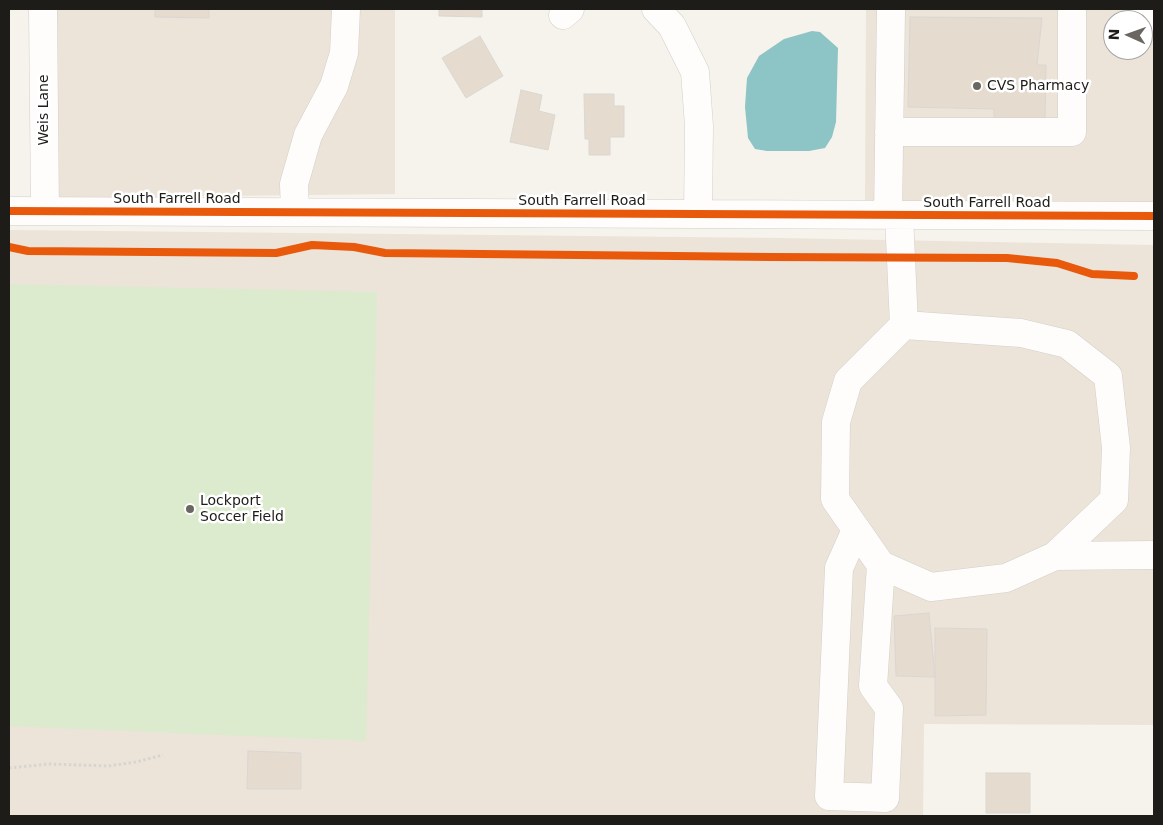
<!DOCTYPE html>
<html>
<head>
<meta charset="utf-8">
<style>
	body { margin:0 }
	#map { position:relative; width:1163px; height:825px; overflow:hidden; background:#f6f2ec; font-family:"DejaVu Sans",sans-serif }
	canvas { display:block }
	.frame { position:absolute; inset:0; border:10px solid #1e1c18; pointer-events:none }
	.north { position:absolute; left:1103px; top:10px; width:50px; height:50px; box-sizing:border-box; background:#fff; border:1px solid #a5a4a3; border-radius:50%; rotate:272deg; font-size:14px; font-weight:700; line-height:20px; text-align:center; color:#1e1c18 }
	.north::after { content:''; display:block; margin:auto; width:18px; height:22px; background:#6a6762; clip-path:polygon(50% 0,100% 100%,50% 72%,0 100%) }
</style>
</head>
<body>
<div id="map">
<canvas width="1163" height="825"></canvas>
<div class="frame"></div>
<div class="north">N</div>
</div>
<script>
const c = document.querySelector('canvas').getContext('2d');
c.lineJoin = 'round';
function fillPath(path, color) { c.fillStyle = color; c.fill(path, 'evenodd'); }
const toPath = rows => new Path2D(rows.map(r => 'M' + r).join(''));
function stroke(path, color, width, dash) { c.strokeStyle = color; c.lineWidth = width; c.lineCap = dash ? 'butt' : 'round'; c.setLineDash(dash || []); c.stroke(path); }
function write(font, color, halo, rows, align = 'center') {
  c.font = font + ' "DejaVu Sans",sans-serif'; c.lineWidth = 5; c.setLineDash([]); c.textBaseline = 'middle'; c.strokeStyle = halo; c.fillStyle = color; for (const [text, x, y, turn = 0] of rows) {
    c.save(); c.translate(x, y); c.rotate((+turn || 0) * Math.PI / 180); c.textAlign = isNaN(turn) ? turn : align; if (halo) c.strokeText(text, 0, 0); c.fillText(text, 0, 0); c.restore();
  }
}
fillPath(toPath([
	[51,9,395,9,395,194,51,198],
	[866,9,1154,9,1154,208,865,203],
	[1113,20,1143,20,1143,50,1113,50],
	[9,230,780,238,1154,245,1154,725,924,724,923,816,9,816]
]), '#ece4d8');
fillPath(toPath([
	[9,284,377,292,366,741,9,726]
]), '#dceace');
fillPath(toPath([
	[812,31,820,32,838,48,836,122,832,137,825,148,809,151,767,151,755,149,748,138,745,107,747,78,759,56,784,39]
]), '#8dc4c5');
const building = toPath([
	[155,9,209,9,209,18,155,17,155,9],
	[439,9,482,9,482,17,439,16,439,9],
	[910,17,1042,18,1037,65,1046,65,1045,121,994,119,994,109,908,107,910,17],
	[480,36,503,76,466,98,442,58,480,36],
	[521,90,542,95,539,111,555,115,548,150,510,142,521,90],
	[584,94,614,94,614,106,624,106,624,137,610,137,610,155,589,155,589,139,585,139,584,94],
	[929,613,935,677,896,676,894,616,929,613],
	[935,628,987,629,986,715,935,716,935,628],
	[248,751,301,753,301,789,247,789,248,751],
	[986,773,1030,773,1030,813,986,813,986,773]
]);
fillPath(building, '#e5dbcf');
stroke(building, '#dad7d3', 1);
const minor = toPath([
	[43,9,45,211],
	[656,9,672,26,695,72,699,126,698,214],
	[1139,9,1154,20],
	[563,15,570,9],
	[889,132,1072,132,1072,9],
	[9,211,1154,216],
	[295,212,294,184,308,135,334,86,344,53,346,9],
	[888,215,891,9],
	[899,215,904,325,848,381,836,422,835,499,881,565,931,587,1006,578,1055,556,1114,500,1116,448,1108,376,1067,344,1021,333,904,325],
	[856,530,839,568,829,796,885,798,889,708,873,686,881,565],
	[1055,556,1154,555]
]);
stroke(minor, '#d2cfca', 29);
stroke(toPath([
	[9,768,48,764,108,766,136,762,163,755]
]), '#d6d5d3', 3, [2.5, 2.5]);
stroke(minor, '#fefdfc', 28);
stroke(toPath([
	[9,211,1154,216],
	[9,247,28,251,276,253,312,245,354,247,385,253,771,257,1007,258,1057,263,1092,274,1134,276]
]), '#e8590c', 8);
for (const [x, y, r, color] of [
	[977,86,5,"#6a6762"],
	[190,509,5,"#6a6762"]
]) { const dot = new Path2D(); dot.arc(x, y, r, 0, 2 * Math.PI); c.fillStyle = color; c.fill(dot); stroke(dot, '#fff', 2); }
write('14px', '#1e1c18', '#fff', [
	["CVS Pharmacy",987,86],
	["Lockport",200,501],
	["Soccer Field",200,517]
], 'left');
write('14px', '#1e1c18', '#fff', [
	["Weis Lane",44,110,-90],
	["South Farrell Road",177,199],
	["South Farrell Road",582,201],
	["South Farrell Road",987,203]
]);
</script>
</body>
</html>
